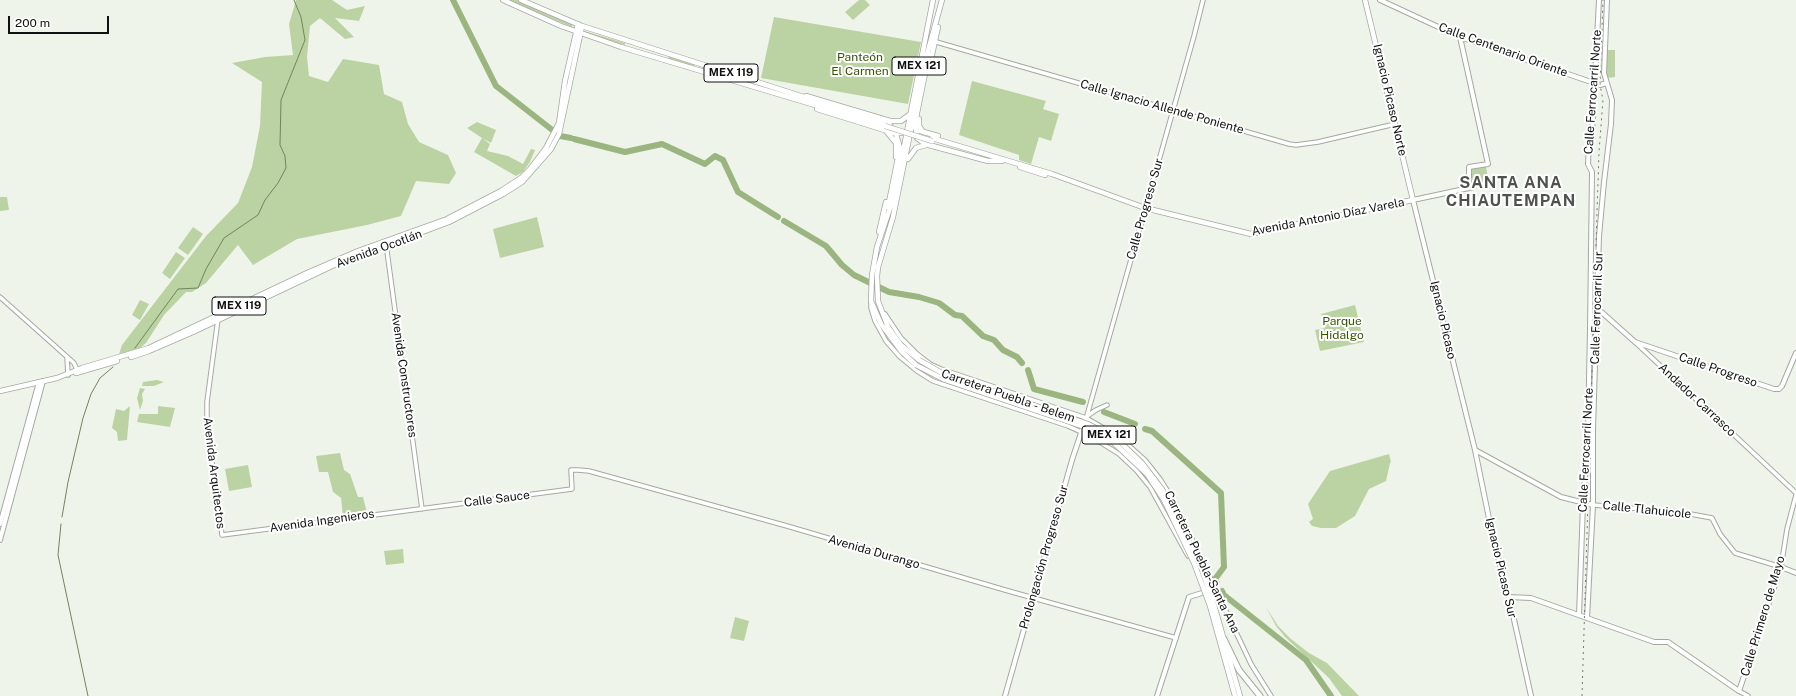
<!DOCTYPE html>
<html>
<head>
<meta charset="utf-8">
<style>
	body { margin:0 }
	#map { position:relative; width:1796px; height:696px; overflow:hidden; background:#eff4eb; font-family:"Public Sans",sans-serif }
	canvas { display:block }
	.scale { position:absolute; left:8px; top:16px; width:101px; height:18px; box-sizing:border-box; border:2px solid #10120f; border-top:0; padding-left:5px; font-size:12px; line-height:14px; white-space:nowrap; color:#10120f; -webkit-text-stroke:3px #fff; paint-order:stroke }
</style>
</head>
<body>
<div id="map">
<canvas width="1796" height="696"></canvas>
<div class="scale">200 m</div>
</div>
<script>
const c = document.querySelector('canvas').getContext('2d');
c.lineJoin = 'round';
function fillPath(path, color) { c.fillStyle = color; c.fill(path, 'evenodd'); }
const toPath = rows => new Path2D(rows.map(r => 'M' + r).join(''));
function stroke(path, color, width, dash) { c.strokeStyle = color; c.lineWidth = width; c.lineCap = dash ? 'butt' : 'round'; c.setLineDash(dash || []); c.stroke(path); }
function write(font, color, halo, rows, align = 'center') {
  c.font = font + ' "Public Sans",sans-serif'; c.lineWidth = 4; c.setLineDash([]); c.textBaseline = 'middle'; c.strokeStyle = halo; c.fillStyle = color; for (const [text, x, y, turn = 0] of rows) {
    c.save(); c.translate(x, y); c.rotate((+turn || 0) * Math.PI / 180); c.textAlign = isNaN(turn) ? turn : align; if (halo) c.strokeText(text, 0, 0); c.fillText(text, 0, 0); c.restore();
  }
}
fillPath(toPath([
	[296,0,332,0,347,10,365,6,359,21,335,18,354,37,345,39,320,18,310,26,307,57,309,76,328,82,343,59,379,65,384,94,402,102,408,124,419,142,448,155,456,173,449,184,416,181,401,216,367,225,297,239,253,265,238,245,206,283,192,292,186,292,164,315,146,343,140,348,119,354,122,345,206,236,238,203,252,167,260,126,262,82,232,63,265,57,293,55,289,24],
	[507,0,517,0,573,23,572,27],
	[859,0,865,0,870,5,853,20,845,12],
	[774,17,921,42,908,104,761,78],
	[584,31,625,43,625,45,583,32],
	[1606,50,1615,50,1615,77,1606,78],
	[669,55,695,63,694,67,668,59],
	[709,68,805,101,708,71],
	[972,81,1046,101,1043,109,1059,114,1051,141,1039,137,1031,164,1019,160,1019,155,959,135],
	[477,122,496,130,491,143,482,138,490,144,487,151,508,156,523,164,531,149,535,150,530,162,523,172,516,176,474,152,482,138,467,128],
	[1469,167,1486,167,1490,187,1477,187,1476,189,1471,191],
	[0,197,7,197,9,210,0,211],
	[537,217,544,247,500,258,493,229],
	[193,227,203,234,188,255,178,248],
	[176,252,185,258,170,279,162,273],
	[140,300,149,304,140,320,132,315],
	[1355,305,1364,342,1320,351,1315,330,1325,328,1321,314],
	[157,380,164,382,154,386,142,386,143,382],
	[140,388,145,389,142,394,143,401,140,410,137,398],
	[130,406,127,440,118,441,117,432,112,428,116,409,124,411],
	[158,406,175,408,170,427,137,422,139,414,158,414],
	[340,453,344,470,350,474,358,497,363,497,367,513,343,516,341,498,333,492,328,472,319,472,316,456],
	[1389,454,1391,462,1390,463,1386,481,1369,489,1355,516,1336,528,1321,528,1312,526,1309,522,1313,519,1308,504,1330,471],
	[248,465,252,487,229,491,225,469],
	[403,549,404,563,386,565,384,551],
	[1266,607,1278,626,1291,639,1309,653,1327,663,1359,696,1342,696,1329,678,1285,637,1276,626],
	[735,617,749,621,744,641,730,638]
]), '#bbd3a3');
stroke(toPath([
	[135,348,178,289,198,288,206,269,224,238,258,215,265,200,278,183,286,168,285,156,280,145,281,100,305,40,301,17,294,0],
	[62,517,68,482,83,418,91,394,100,378,113,367],
	[61,524,58,555,88,696]
]), '#71845e', 1);
stroke(toPath([
	[453,0,496,86,560,136,571,138],
	[574,139,625,152,662,144,705,164,715,156,723,160,738,192,778,217],
	[784,221,826,246,842,265,854,275,889,292,919,297,939,303,955,315,962,316,983,336,994,340,1003,350,1017,357,1022,363],
	[1028,370,1034,389,1083,402],
	[1104,412,1135,424],
	[1145,429,1152,431,1221,493,1224,567,1215,579,1217,583],
	[1222,591,1224,595,1306,660,1331,696]
]), '#9bb580', 6);
const tertiary = toPath([
	[933,41,1289,144,1296,145,1318,142,1395,124],
	[386,244,422,509],
	[0,297,74,363,78,372],
	[871,302,871,308,875,321,886,341,900,357,917,371,933,381,1068,426,1090,436,1119,454,1136,470,1150,487,1188,556],
	[885,314,901,338,917,354,930,364,941,369,1086,418,1119,437,1145,460,1160,479,1175,503,1251,664,1271,696],
	[218,319,207,402,207,425,222,535,572,489,571,470,578,470,589,471,787,526,1005,590,1176,638],
	[1635,342,1796,493],
	[67,357,68,375],
	[1086,417,1096,410,1107,405],
	[1086,419,1194,36,1203,0],
	[1088,428,1090,436],
	[1593,505,1680,512,1712,518,1720,534,1735,553,1781,567,1787,529,1796,495],
	[1739,691,1748,696]
]);
const secondary = toPath([
	[1380,0,1460,37,1594,83,1600,85,1607,83],
	[1460,37,1488,164,1469,167,1469,188,1413,200,1475,450,1494,543,1509,597,1531,696],
	[1597,308,1635,342,1774,389,1779,389,1782,386,1796,353],
	[1475,450,1561,497,1593,505],
	[0,524,39,382],
	[0,540,43,381],
	[1509,597,1531,598,1654,642,1668,642,1739,691,1781,567,1796,573],
	[1579,615,1583,504,1588,431,1590,329,1592,172,1588,164,1589,140,1592,135,1599,0],
	[1587,618,1593,505,1593,429,1599,236,1604,182,1611,124,1612,100,1604,73,1607,0],
	[1005,696,1072,460,1086,418],
	[1157,696,1189,597,1215,589]
]);
const primary = toPath([
	[503,0,561,26,621,47,885,126],
	[521,0,582,26,885,123],
	[929,54,915,123,917,138,925,144,988,161,1002,161],
	[931,59,938,27],
	[806,96,890,121,901,121,909,115],
	[817,109,894,133,908,133],
	[919,119,919,126,923,132],
	[886,120,896,134,900,148,888,207],
	[920,131,938,136],
	[887,132,896,143,896,157],
	[932,138,1052,174,1145,208,1251,234,1413,200,1365,0],
	[908,159,916,148,926,145],
	[1020,167,1045,175],
	[879,232,886,202],
	[131,357,149,351,193,332,332,266,449,222,503,194,522,182,551,149,559,134,582,26],
	[919,360,901,345,888,327,878,301,877,276,878,267,893,217,924,65,942,0],
	[916,365,901,351,881,324,871,301,872,275,877,247,892,202,901,162,933,0],
	[76,373,117,361],
	[0,391,57,378,82,368,149,348,307,273,358,251,447,219,501,191,521,178,530,169,546,148,559,123,565,81,578,24],
	[1214,605,1240,696],
	[1210,606,1235,696]
]);
const motorway = toPath([
	[1224,639,1239,670,1260,696]
]);
stroke(tertiary, '#a4a9a0', 5.5);
stroke(secondary, '#a4a9a0', 6);
stroke(primary, '#a4a9a0', 6);
stroke(motorway, '#a4a9a0', 7);
stroke(tertiary, '#fff', 3.5);
stroke(secondary, '#fff', 4);
stroke(primary, '#fff', 4.5);
stroke(motorway, '#fff', 5);
stroke(toPath([
	[1582,696,1596,243,1599,152,1603,100,1600,85,1603,0]
]), '#747772', 1, [2, 4]);
const primaryBridge = toPath([
	[885,126,932,141],
	[919,360,942,373,1088,424,1118,440,1142,463,1162,489,1200,564,1214,605],
	[916,365,943,379,1085,427,1113,442,1147,474,1164,500,1194,563,1210,606]
]);
stroke(primaryBridge, '#a4a9a0', 6, []);
stroke(primaryBridge, '#fff', 4.5);
for (const [x, y, w] of [
	[919,66,54],
	[731,73,54],
	[239,306,54],
	[1109,435,54]
]) { const box = new Path2D(); box.roundRect(x - w / 2, y - 9, w, 18, 3); c.fillStyle = '#fff'; c.fill(box); stroke(box, '#10120f', 1); }
write('bold 11px', '#10120f', null, [
	["MEX 121",919,66],
	["MEX 119",731,73],
	["MEX 119",239,306],
	["MEX 121",1109,435]
]);
write('12px', '#10120f', '#fff', [
	["Calle Centenario Oriente",1503,50,20],
	["Calle Ferrocarril Norte",1593,92,-86],
	["Ignacio Picaso Norte",1390,100,77],
	["Calle Ignacio Allende Poniente",1162,107,16],
	["Calle Progreso Sur",1145,209,-74],
	["Avenida Antonio Díaz Varela",1328,217,-11],
	["Avenida Ocotlán",379,249,-20],
	["Calle Ferrocarril Sur",1597,308,-88],
	["Ignacio Picaso",1443,320,77],
	["Calle Progreso",1718,370,19],
	["Avenida Constructores",404,375,82],
	["Carretera Puebla - Belem",1008,396,19],
	["Andador Carrasco",1697,400,43],
	["Calle Ferrocarril Norte",1586,450,-87],
	["Avenida Arquitectos",214,473,83],
	["Calle Sauce",497,499,-7],
	["Calle Tlahuicole",1647,510,6],
	["Avenida Ingenieros",322,521,-8],
	["Avenida Durango",874,552,16],
	["Prolongación Progreso Sur",1044,557,-74],
	["Carretera Puebla-Santa Ana",1202,562,64],
	["Ignacio Picaso Sur",1501,568,77],
	["Calle Primero de Mayo",1763,616,-73]
]);
write('12px', '#355400', '#fff', [
	["Panteón",860,57],
	["El Carmen",860,71],
	["Parque",1342,321],
	["Hidalgo",1342,335]
]);
c.letterSpacing = '1px';
write('bold 16px', '#4f534c', '#fff', [
	["SANTA ANA",1511,183],
	["CHIAUTEMPAN",1511,201]
]);
c.letterSpacing = '0px';
</script>
</body>
</html>
